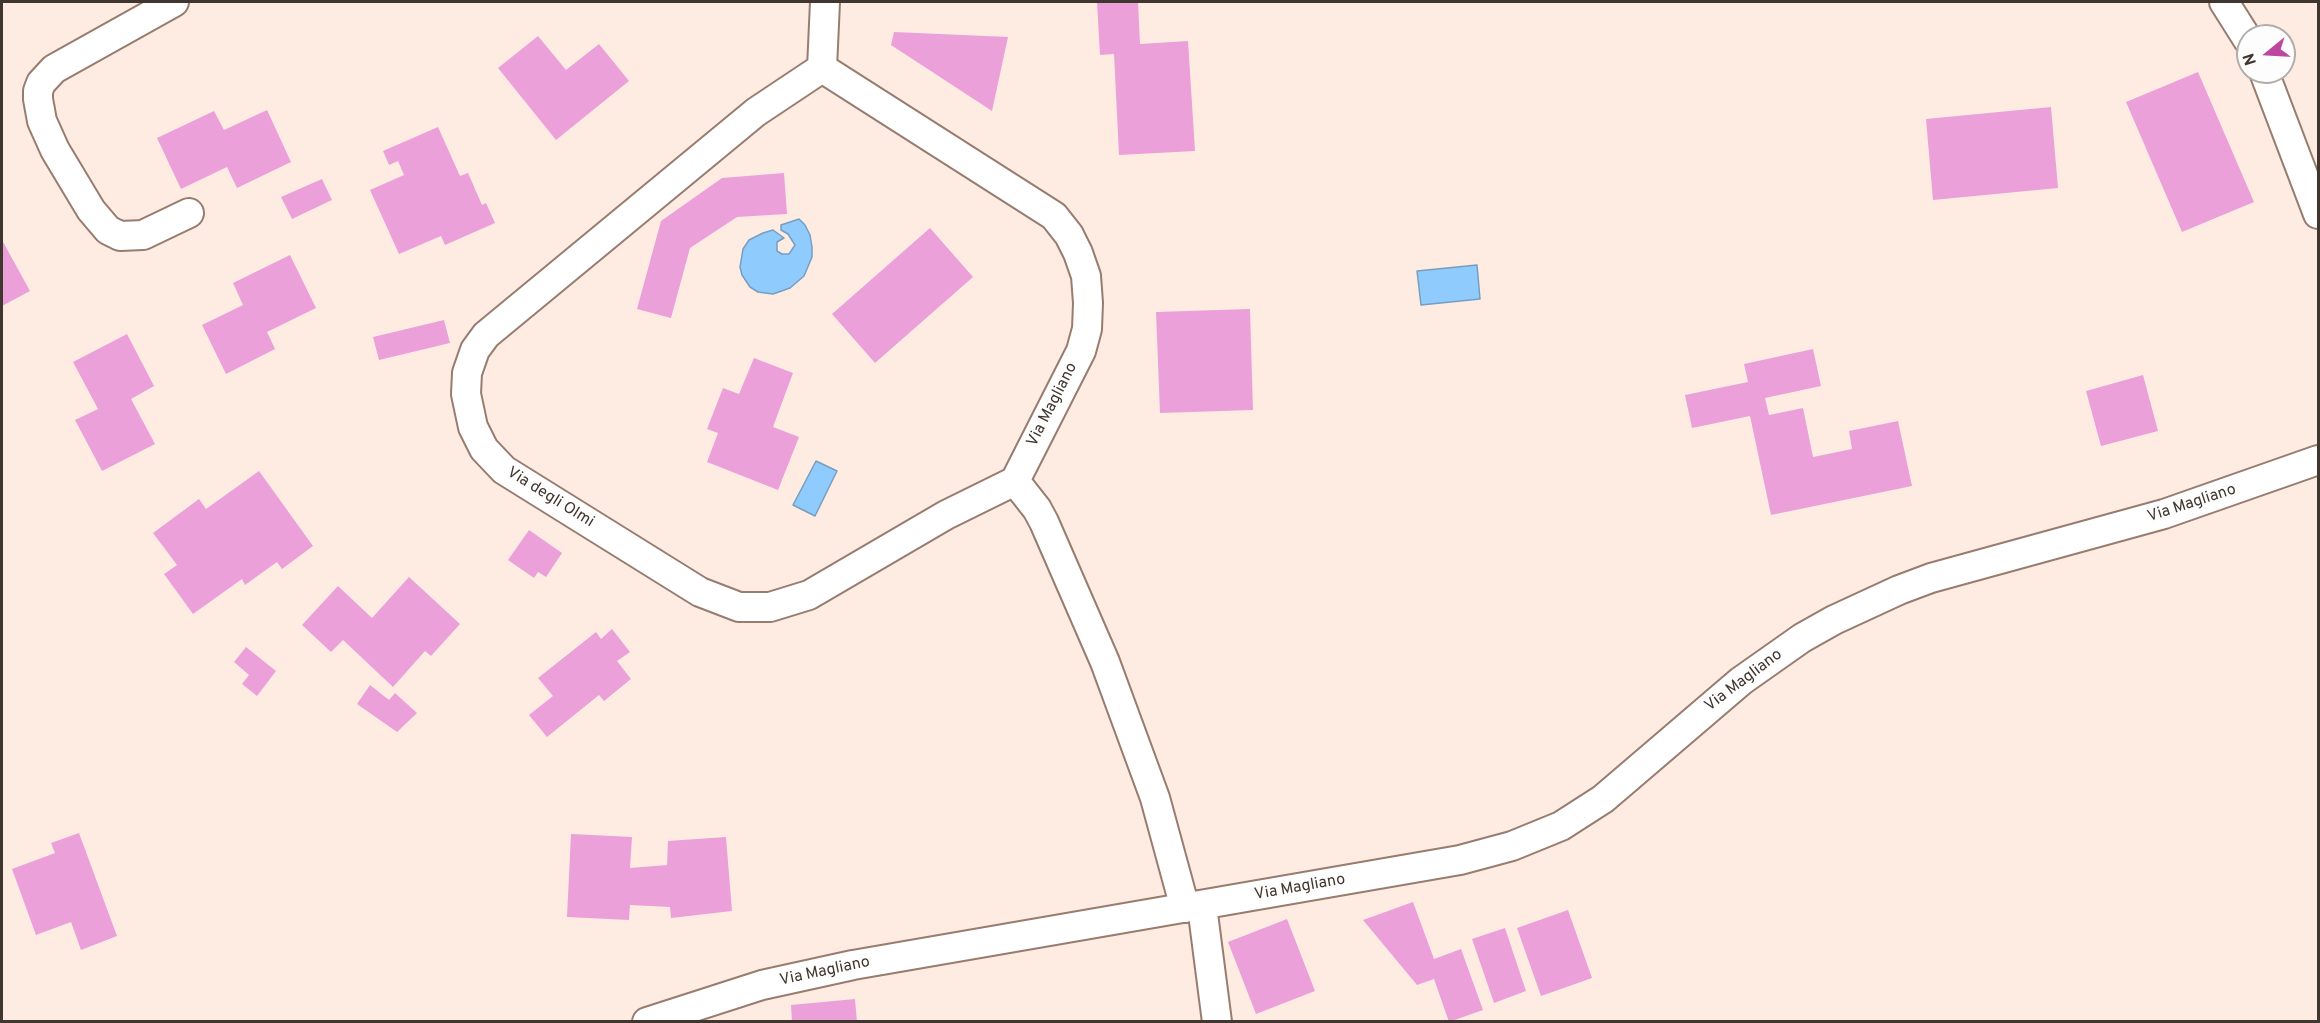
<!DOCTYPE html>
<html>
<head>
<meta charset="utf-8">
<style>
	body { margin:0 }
	#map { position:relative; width:2320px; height:1023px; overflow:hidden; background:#feece3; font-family:Overpass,sans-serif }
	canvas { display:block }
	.frame { position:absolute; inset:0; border:3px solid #40352f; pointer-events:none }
	.north { position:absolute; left:2236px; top:24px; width:60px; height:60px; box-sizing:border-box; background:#fdfdfd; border:2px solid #b1adab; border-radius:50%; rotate:252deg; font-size:16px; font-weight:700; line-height:24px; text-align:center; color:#40352f }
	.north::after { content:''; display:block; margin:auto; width:21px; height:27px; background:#bd479e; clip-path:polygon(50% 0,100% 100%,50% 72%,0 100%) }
</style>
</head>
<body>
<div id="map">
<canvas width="2320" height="1023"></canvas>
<div class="frame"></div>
<div class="north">N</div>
</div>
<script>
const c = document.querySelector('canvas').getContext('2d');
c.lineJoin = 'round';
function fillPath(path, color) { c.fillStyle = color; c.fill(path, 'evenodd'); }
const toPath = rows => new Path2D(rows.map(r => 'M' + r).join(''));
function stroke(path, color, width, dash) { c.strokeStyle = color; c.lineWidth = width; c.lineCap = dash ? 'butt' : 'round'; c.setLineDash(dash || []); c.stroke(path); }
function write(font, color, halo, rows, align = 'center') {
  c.font = font + ' Overpass,sans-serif'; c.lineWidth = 6; c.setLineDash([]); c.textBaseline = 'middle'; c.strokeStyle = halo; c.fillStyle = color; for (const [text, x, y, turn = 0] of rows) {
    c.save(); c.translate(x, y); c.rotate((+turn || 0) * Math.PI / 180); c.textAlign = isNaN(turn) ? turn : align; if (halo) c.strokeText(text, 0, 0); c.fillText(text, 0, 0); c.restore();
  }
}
const water = toPath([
	[799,219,805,225,810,235,812,247,812,257,804,276,790,288,773,294,758,292,750,287,742,275,740,267,743,249,749,240,763,233,773,230,784,238,777,242,777,251,782,254,789,254,795,245,788,234,781,230,781,225,799,219],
	[1477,265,1480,299,1421,305,1417,271,1477,265],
	[816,461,837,471,815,516,793,505,816,461]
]);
fillPath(water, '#90cbfd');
stroke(water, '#789ebf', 1.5);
fillPath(toPath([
	[1097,2,1138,2,1140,44,1188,41,1195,151,1119,155,1114,54,1100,55],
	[894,32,1008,37,992,111,891,45],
	[538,36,566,70,599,44,629,81,556,140,498,68],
	[2198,72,2254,202,2182,232,2126,102],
	[2051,107,2058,188,1933,200,1926,119],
	[267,110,291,162,237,188,227,167,181,189,157,138,214,111,224,130],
	[438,127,460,176,468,173,482,205,486,203,495,223,445,245,441,236,399,254,370,190,404,175,398,161,389,165,383,151],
	[784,173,787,214,737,217,690,248,671,318,637,309,661,221,722,178],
	[322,179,332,200,292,219,281,197],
	[930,228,973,277,875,363,832,314],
	[2,240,30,291,2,306],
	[290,255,316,308,267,332,275,349,226,374,202,325,243,305,233,283],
	[1250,309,1253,410,1160,413,1156,312],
	[444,320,450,343,379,360,373,337],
	[127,334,154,386,131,399,155,444,102,471,75,420,98,409,73,362],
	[1813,349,1821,386,1765,398,1769,415,1803,408,1813,457,1852,449,1849,431,1898,421,1912,486,1771,515,1750,416,1692,428,1685,395,1748,382,1744,364],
	[754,358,793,373,773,427,799,437,778,490,707,462,718,433,707,429,723,388,739,394],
	[2143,375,2158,431,2101,446,2086,391],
	[259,471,313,546,282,569,277,562,245,585,242,579,193,614,164,574,177,565,153,533,199,499,206,509],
	[529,530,562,553,546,577,538,572,534,578,508,560],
	[409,577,460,624,431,656,425,651,393,687,343,640,331,652,302,625,338,586,372,618],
	[612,629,630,652,617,661,631,679,604,701,599,695,547,737,529,715,553,696,538,678,596,632,601,639],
	[246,647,276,671,257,696,242,684,249,675,234,662],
	[370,685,389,700,395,693,417,713,397,732,357,704],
	[79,833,117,936,81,950,71,922,36,935,12,869,55,853,51,843],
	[571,834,632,837,630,868,667,865,668,841,726,837,732,911,671,918,670,907,630,905,629,920,567,917],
	[1413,902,1434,959,1461,949,1483,1010,1449,1022,1434,979,1417,985,1363,920],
	[1568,910,1592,978,1541,996,1517,928],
	[1287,919,1315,991,1256,1014,1228,942],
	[1505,928,1526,991,1494,1003,1472,939],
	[855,999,857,1022,792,1022,791,1005]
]), '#eba0da');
const minor = toPath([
	[174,2,54,69,41,83,38,91,38,99,42,121,55,150,91,210,108,230,120,236,143,235,189,213],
	[825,2,822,68,1054,216,1069,235,1078,253,1086,276,1088,303,1087,329,1081,351,1015,481,1037,509,1044,522,1105,662,1155,798,1185,908],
	[2224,2,2248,40],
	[822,68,756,112,486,335,475,350,467,373,466,394,473,427,484,449,504,470,700,592,739,607,770,607,809,595,946,515,1015,481],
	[2264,72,2318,214],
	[1202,906,1217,1022],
	[647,1022,762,985,853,965,1460,860,1512,846,1561,826,1603,799,1741,681,1802,638,1834,620,1899,590,1931,578,2164,514,2318,460]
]);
stroke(minor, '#977c6f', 32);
stroke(minor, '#fff', 28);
write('16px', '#40352f', '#fdfdfd', [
	["Via Magliano",1053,405,-63],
	["Via degli Olmi",550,498,32],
	["Via Magliano",2192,504,-18],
	["Via Magliano",1744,681,-37],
	["Via Magliano",1300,888,-10],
	["Via Magliano",825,972,-12]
]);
</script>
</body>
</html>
